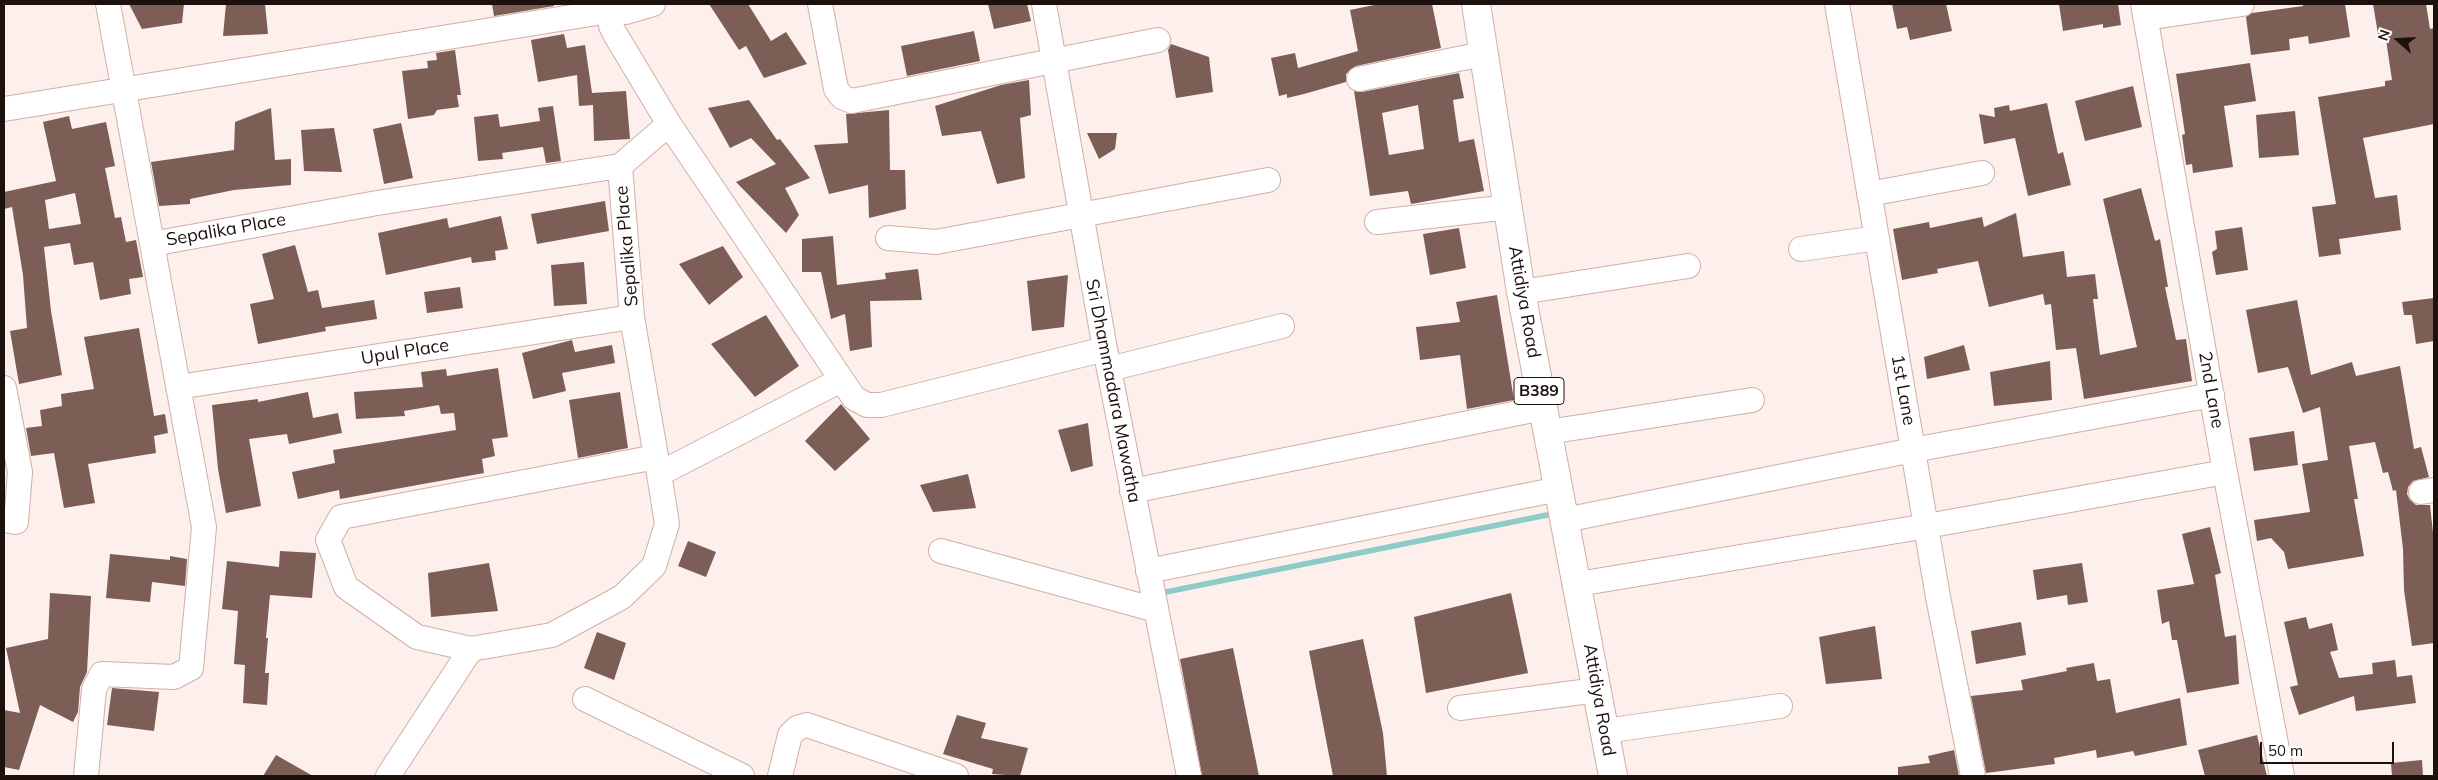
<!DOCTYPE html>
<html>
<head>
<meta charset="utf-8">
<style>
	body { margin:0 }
	#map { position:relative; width:2438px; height:780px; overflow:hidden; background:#fdefeb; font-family:Mulish,sans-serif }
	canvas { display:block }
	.frame { position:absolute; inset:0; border:5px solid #1d110e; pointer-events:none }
	.north { position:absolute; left:2373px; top:15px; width:50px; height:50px; -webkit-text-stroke:4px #fff; paint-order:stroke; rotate:289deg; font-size:14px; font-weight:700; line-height:20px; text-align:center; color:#1d110e }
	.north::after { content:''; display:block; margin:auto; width:18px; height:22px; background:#1d110e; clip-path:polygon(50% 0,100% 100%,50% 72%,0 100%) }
	.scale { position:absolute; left:2260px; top:742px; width:134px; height:22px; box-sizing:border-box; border:2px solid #1d110e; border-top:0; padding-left:6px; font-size:15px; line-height:18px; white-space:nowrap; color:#1d110e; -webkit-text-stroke:4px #fff; paint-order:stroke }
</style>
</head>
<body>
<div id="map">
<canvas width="2438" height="780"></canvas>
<div class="frame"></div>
<div class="north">N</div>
<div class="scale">50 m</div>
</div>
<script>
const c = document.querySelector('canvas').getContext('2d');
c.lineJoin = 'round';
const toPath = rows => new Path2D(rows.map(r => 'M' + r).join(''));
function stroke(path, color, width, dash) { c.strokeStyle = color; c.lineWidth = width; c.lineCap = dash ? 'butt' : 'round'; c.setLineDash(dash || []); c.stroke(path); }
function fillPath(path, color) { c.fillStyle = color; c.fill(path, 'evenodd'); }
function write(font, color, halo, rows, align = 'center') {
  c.font = font + ' Mulish,sans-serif'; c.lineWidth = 5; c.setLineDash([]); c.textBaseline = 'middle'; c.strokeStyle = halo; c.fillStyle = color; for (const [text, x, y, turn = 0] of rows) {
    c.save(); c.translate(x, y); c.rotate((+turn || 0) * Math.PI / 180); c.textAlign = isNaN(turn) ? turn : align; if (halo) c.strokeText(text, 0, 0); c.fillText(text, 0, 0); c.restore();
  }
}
stroke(toPath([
	[1161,593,1552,514]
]), '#8dcbcb', 5.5);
fillPath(toPath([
	[129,4,184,4,182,23,142,29],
	[226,4,265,4,268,34,223,36],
	[492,4,554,4,554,6,494,16],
	[709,4,748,4,771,41,786,32,807,64,764,78,746,46,739,50],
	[988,4,1027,4,1031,21,994,29],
	[1379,4,1432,4,1441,48,1356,66,1346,74,1346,82,1304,94,1287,98,1287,94,1279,96,1271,58,1295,53,1298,68,1358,51,1350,10],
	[1892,4,1946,4,1952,31,1910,40,1907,27,1897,29],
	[2059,4,2118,4,2121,25,2103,28,2103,24,2063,31],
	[2303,4,2345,4,2350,37,2309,44,2308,36,2289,39,2290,50,2251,55,2246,17,2252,13,2303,6],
	[2373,4,2426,4,2430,29,2434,28,2434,124,2363,138,2375,198,2397,195,2401,230,2339,239,2341,254,2319,257,2312,207,2336,204,2318,97,2385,86,2385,81,2392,80,2385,33,2378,34],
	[974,31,980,61,907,76,901,46],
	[564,34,567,48,585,45,592,93,626,91,630,139,594,141,593,105,579,106,577,75,538,82,531,40],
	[1171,44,1209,57,1213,92,1176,98,1168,50],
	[455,50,461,95,457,95,459,107,437,110,434,115,408,119,402,71,428,68,427,61,437,60,436,53],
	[2250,63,2256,101,2224,106,2233,167,2193,173,2192,164,2186,165,2182,135,2185,134,2176,74],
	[1459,73,1464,98,1453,100,1459,142,1474,139,1484,191,1411,204,1408,191,1370,196,1354,91,1362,92],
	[1418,105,1424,149,1389,155,1382,113],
	[1029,80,1031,115,1020,118,1025,178,997,184,981,131,942,136,935,106,1001,85],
	[2133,86,2142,127,2085,141,2075,101],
	[749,100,777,140,780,139,810,178,785,188,799,215,786,233,736,182,776,164,751,138,730,148,708,108],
	[2047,103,2058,154,2063,152,2071,185,2028,196,2015,138,1984,144,1979,114,1995,117,1994,108,2009,105,2010,111],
	[553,106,561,161,546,163,543,147,502,153,503,159,478,161,474,117,498,114,500,127,540,121,538,108],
	[271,108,275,160,291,159,291,185,234,190,190,199,190,204,159,206,151,162,234,150,235,122],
	[889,110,890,170,905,170,906,209,869,218,868,185,829,194,814,145,848,143,846,114],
	[2295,111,2299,155,2259,158,2256,115],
	[69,116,72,129,106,122,115,166,105,168,115,218,121,217,126,242,136,240,143,277,129,279,131,294,100,300,93,262,74,265,70,243,44,247,51,311,62,375,19,384,10,331,27,328,23,275,12,207,4,209,4,192,56,181,43,122],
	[75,193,81,224,49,229,45,200],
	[401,123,413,178,384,184,373,129],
	[334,128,342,172,304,171,301,130],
	[1087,133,1117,133,1115,149,1099,159],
	[2141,188,2155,241,2160,239,2168,287,2165,287,2176,340,2186,339,2192,381,2084,399,2076,348,2056,350,2051,304,2045,305,2043,294,1989,307,1978,261,1937,269,1938,273,1902,280,1893,229,1929,222,1930,228,1982,217,1984,227,2016,213,2023,257,2064,251,2067,277,2095,274,2098,299,2093,299,2100,355,2137,347,2103,199],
	[605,201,609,231,537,244,531,214],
	[501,216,508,249,495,251,496,260,472,263,471,257,386,275,378,233,447,218,449,228],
	[2242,227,2248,270,2216,275,2212,252,2217,249,2215,231],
	[1459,228,1466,268,1430,275,1423,234],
	[833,236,837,285,886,279,885,273,918,269,922,300,870,301,872,347,850,351,845,314,831,319,821,272,802,272,802,239],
	[295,245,308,292,318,290,322,308,374,300,377,319,325,327,326,331,258,344,250,304,274,299,262,254],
	[723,246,743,277,709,305,679,264],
	[584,262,587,304,554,306,551,265],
	[1068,275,1064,327,1032,331,1027,281],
	[460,287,463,308,427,313,424,292],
	[1497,295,1514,400,1467,409,1460,355,1420,360,1416,327,1460,322,1456,302],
	[2434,298,2434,341,2416,344,2412,315,2404,315,2402,302],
	[2297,300,2311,375,2352,362,2356,376,2400,366,2414,449,2421,447,2429,477,2413,481,2408,487,2407,494,2410,500,2416,505,2430,505,2434,542,2434,643,2412,646,2404,590,2403,549,2396,490,2393,491,2388,472,2383,473,2375,442,2349,446,2358,499,2354,499,2364,556,2288,569,2284,552,2271,538,2257,541,2254,520,2310,512,2302,464,2328,460,2320,407,2303,413,2288,367,2258,373,2246,310],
	[766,315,799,366,755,397,711,344],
	[139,328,154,416,165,414,168,433,154,436,156,453,88,464,95,503,64,508,54,453,31,456,26,428,42,426,40,410,62,406,61,394,94,389,84,337],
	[572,340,575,352,612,345,615,363,562,373,566,391,533,399,522,353],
	[1964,345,1970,370,1927,379,1924,357],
	[2050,361,2052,400,1994,406,1990,372],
	[498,368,508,437,492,439,495,456,482,459,484,473,340,499,339,490,298,499,292,472,335,463,333,450,456,430,454,413,441,414,439,405,404,411,405,416,356,419,354,392,423,387,421,372,446,369,447,376],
	[308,392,313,418,338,413,342,433,289,444,287,434,249,439,261,506,226,513,218,469,212,405,258,399,258,402],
	[620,392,628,448,578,458,569,400],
	[841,404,870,439,835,471,805,441],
	[1088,423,1093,466,1071,472,1058,430],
	[2294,431,2298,465,2254,471,2249,438],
	[968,474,976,508,933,512,920,485],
	[2210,527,2221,573,2215,575,2225,637,2236,635,2239,684,2187,693,2177,640,2172,640,2169,621,2162,624,2157,590,2194,584,2182,534],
	[688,541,716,552,706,577,678,566],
	[280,551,316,553,312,598,270,595,266,638,268,638,265,673,269,673,267,705,243,703,245,665,234,664,238,611,222,609,227,561,279,567],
	[110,554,170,560,170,556,187,559,185,586,152,582,150,602,106,598],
	[489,563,498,611,431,617,428,573],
	[2082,563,2088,602,2068,605,2067,595,2037,600,2033,570],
	[50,593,91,596,87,672,80,687,78,712,73,722,40,705,19,770,4,767,4,710,20,713,6,648,48,639],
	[1511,593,1528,673,1426,693,1414,617],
	[2306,617,2309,629,2332,623,2338,650,2330,652,2339,678,2373,674,2372,663,2395,660,2397,677,2412,675,2416,703,2356,711,2354,696,2299,715,2290,687,2298,685,2284,622],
	[2021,622,2026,655,1976,664,1971,631],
	[1875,626,1882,679,1826,684,1819,637],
	[597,632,626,643,614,680,584,668],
	[1363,639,1383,733,1387,776,1333,776,1309,651],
	[1233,648,1259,776,1202,776,1180,659],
	[2094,663,2097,681,2110,679,2116,713,2180,698,2187,745,2135,756,2133,751,2097,758,2096,750,2054,758,2055,764,1986,773,1971,696,2023,690,2021,680,2067,671,2066,668],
	[112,688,159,692,154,731,107,725],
	[957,715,986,723,981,738,1028,748,1020,776,992,774,993,769,943,754],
	[2257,735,2267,776,2205,776,2198,750],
	[1954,750,1959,776,1898,776,1898,767,1930,763,1928,756],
	[276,755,313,776,263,776],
	[2422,760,2423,776,2392,776,2391,763]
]), '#7c5e56');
const minor = toPath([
	[608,4,611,26,615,34,669,124,854,398,867,405,881,405,1105,349],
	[820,4,836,89,842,97,852,101,1158,40],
	[1044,4,1105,349,1189,776],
	[1837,4,1938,597,1973,776],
	[2143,4,2225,472,2282,776],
	[2146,18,2242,4],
	[1359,79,1483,54],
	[4,109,609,11,626,12,653,4],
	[620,166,669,124],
	[1869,194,1982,173],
	[1377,222,1509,207],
	[888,238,936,242,1268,180],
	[152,244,377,203,620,166,632,317,659,474,841,380],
	[1801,249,1877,238],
	[1521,292,1688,266],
	[1109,369,1282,326],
	[178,387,632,317],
	[4,388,20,472,16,522,4,520],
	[1548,432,1752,400],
	[656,457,341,517,328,540,346,587,417,637,471,649,552,635,622,597,654,566,667,524,659,474],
	[1132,491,1543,408],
	[2421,492,2434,490],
	[1565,520,1913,450,2212,395],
	[941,551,1156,610],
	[1148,571,1559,489],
	[1578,584,1927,526,2225,472],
	[585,699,742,776],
	[1460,708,1597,690],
	[1605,731,1780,706],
	[86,776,94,689,102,674,174,677,191,668,204,527,108,4],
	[388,776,471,649],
	[780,776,790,735,797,728,807,725,956,776]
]);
const major = toPath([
	[1476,4,1521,292,1613,776]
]);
stroke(minor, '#d1afa6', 26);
stroke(major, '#d1afa6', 30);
stroke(minor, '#fff', 24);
stroke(major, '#fff', 28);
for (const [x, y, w] of [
	[1539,391,50]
]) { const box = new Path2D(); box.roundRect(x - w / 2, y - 13.5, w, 27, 4); c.fillStyle = '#fff'; c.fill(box); stroke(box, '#1d110e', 1); }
write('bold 16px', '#1d110e', null, [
	["B389",1539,391]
]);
write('18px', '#1d110e', '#fff', [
	["Sepalika Place",226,230,-10],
	["Sepalika Place",627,246,-95],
	["Attidiya Road",1524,302,80],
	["Upul Place",405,352,-9],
	["1st Lane",1903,390,80],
	["2nd Lane",2211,390,80],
	["Sri Dhammadara Mawatha",1113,391,79],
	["Attidiya Road",1599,700,80]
]);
</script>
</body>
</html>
